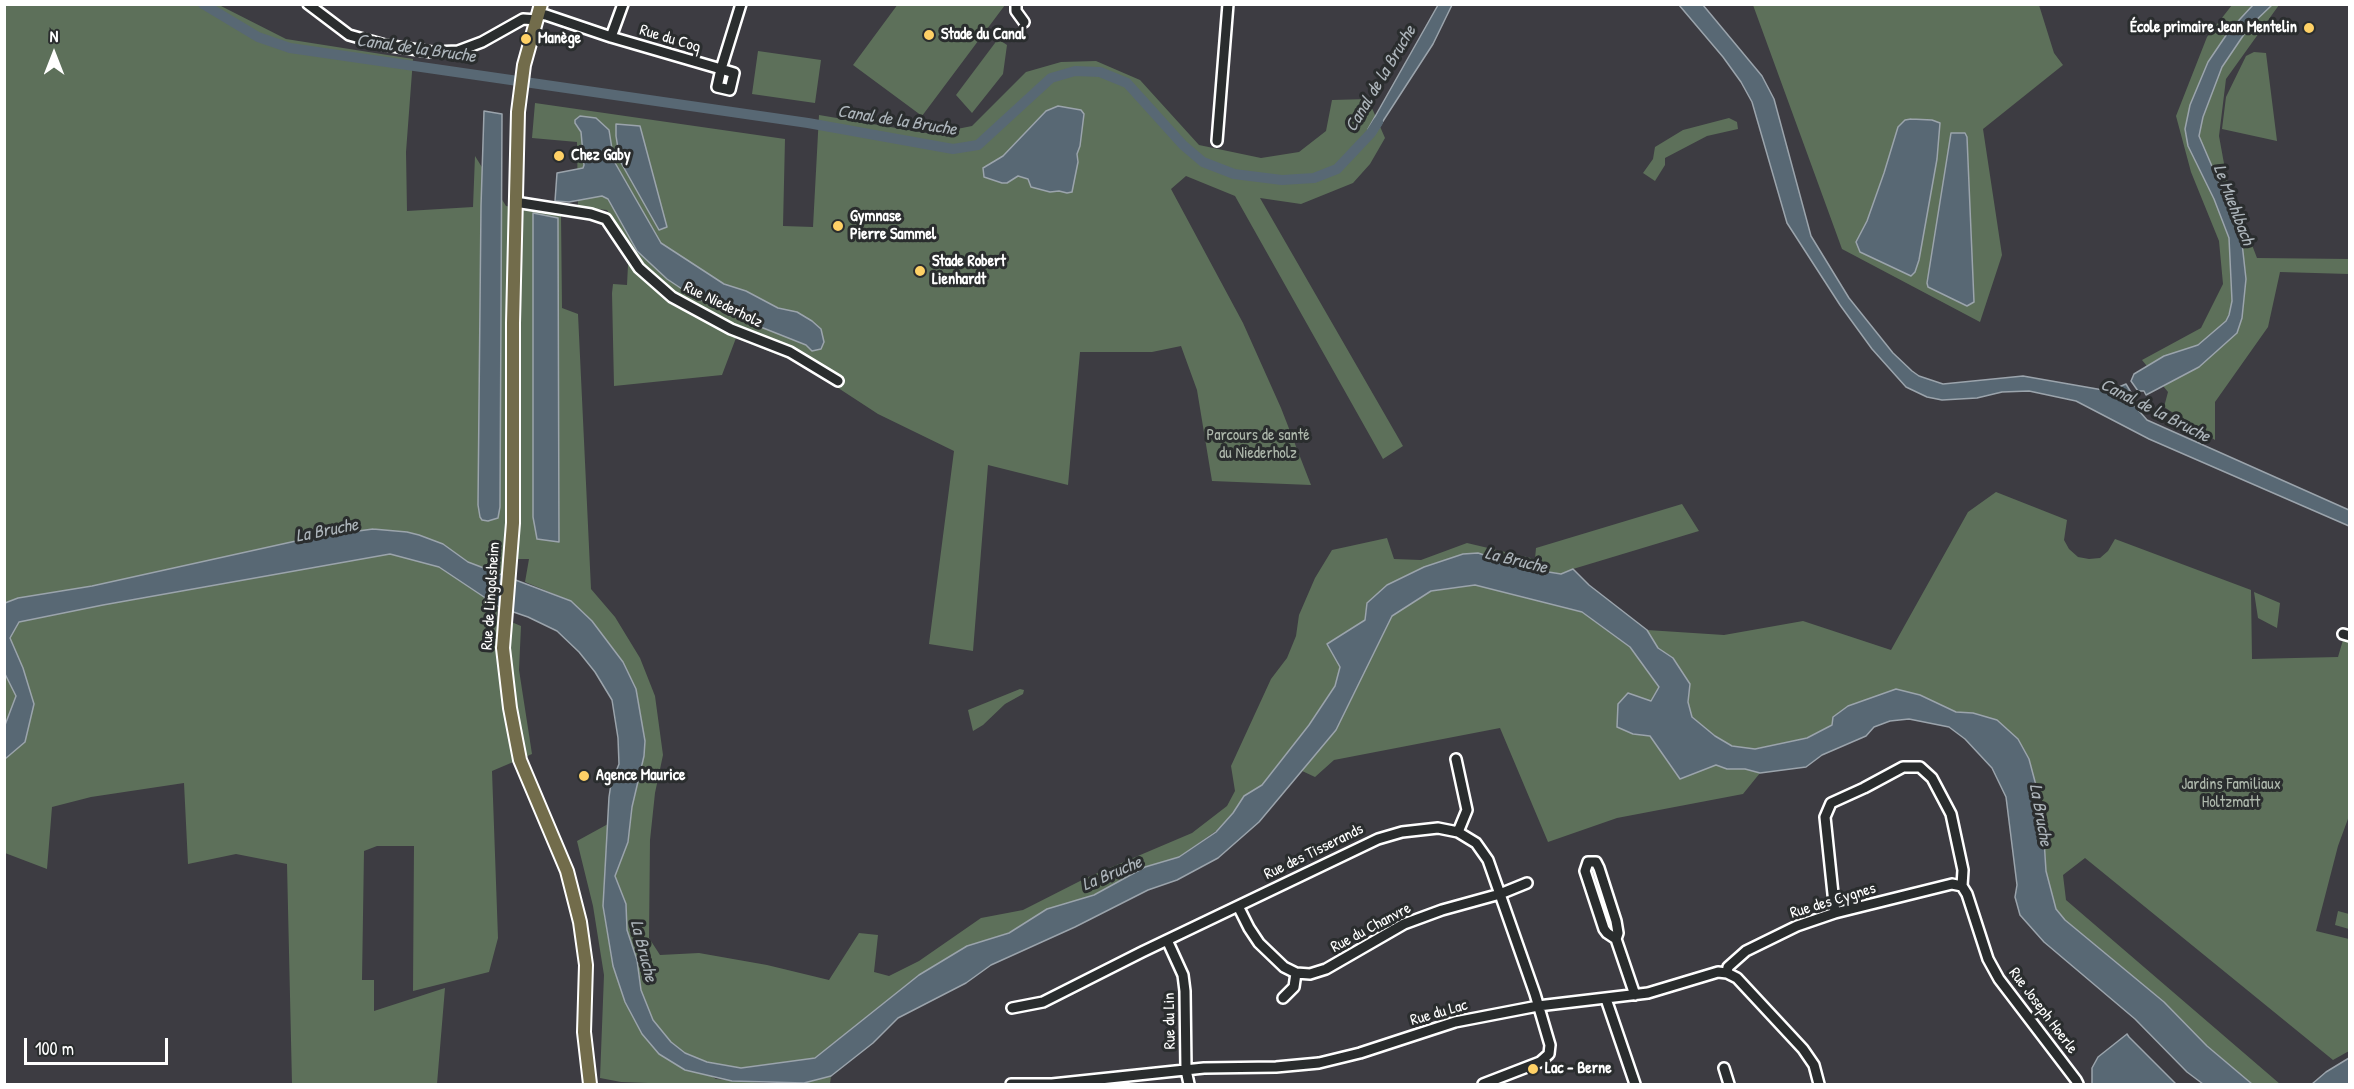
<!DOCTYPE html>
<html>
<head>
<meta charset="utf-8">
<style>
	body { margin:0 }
	#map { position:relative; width:2354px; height:1089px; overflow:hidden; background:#3d3c42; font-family:"Patrick Hand",sans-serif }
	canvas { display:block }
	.frame { position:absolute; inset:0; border:6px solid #fff; pointer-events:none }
	.north { position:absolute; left:24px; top:24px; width:60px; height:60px; -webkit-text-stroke:4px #2a2d2e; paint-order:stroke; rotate:0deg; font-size:16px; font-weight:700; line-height:24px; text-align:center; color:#fff }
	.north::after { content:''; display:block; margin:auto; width:21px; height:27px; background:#fff; clip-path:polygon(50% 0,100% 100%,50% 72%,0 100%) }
	.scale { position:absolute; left:24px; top:1038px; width:144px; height:27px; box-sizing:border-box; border:3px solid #fff; border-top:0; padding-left:8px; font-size:18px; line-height:21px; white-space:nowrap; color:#fff; -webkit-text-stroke:4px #2a2d2e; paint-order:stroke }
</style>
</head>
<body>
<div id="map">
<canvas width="2354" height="1089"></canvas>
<div class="frame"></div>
<div class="north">N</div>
<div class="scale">100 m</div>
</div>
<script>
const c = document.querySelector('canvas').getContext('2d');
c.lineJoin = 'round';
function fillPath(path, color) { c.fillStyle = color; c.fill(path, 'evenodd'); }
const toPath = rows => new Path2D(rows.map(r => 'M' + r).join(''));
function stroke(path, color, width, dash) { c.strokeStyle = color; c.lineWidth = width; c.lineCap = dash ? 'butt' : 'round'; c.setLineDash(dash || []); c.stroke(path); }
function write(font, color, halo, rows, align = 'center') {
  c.font = font + ' "Patrick Hand",sans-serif'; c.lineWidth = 6; c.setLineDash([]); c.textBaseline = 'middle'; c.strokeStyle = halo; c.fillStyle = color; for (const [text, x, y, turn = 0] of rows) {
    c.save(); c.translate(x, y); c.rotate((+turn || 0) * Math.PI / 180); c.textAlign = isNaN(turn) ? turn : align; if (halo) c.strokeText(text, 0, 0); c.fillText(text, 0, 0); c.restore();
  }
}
fillPath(toPath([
	[898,4,1005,5,922,116,853,65],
	[1880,4,1886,6,2039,5,2054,53,2063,65,1983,129,2002,255,1980,322,1842,249,1753,5],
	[4,5,219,5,286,39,413,59,406,152,407,211,473,207,475,156,506,206,561,215,562,308,578,314,591,589,615,617,640,658,655,696,663,755,655,793,650,840,649,938,660,955,699,953,767,965,829,980,859,933,878,935,874,972,889,976,919,961,981,918,1023,910,1086,878,1192,833,1227,806,1235,791,1231,766,1271,679,1287,658,1296,636,1299,615,1315,578,1332,550,1387,538,1394,559,1421,560,1467,543,1535,559,1536,548,1682,504,1699,531,1573,569,1561,574,1463,554,1424,567,1387,585,1367,603,1365,620,1328,644,1340,667,1335,686,1309,725,1262,785,1244,796,1233,813,1216,831,1179,857,1145,867,1094,895,1047,909,1009,933,967,946,919,975,815,1058,741,1068,707,1062,685,1053,671,1042,653,1020,641,990,637,960,627,930,626,904,615,876,628,842,632,807,644,756,645,741,636,689,592,621,571,601,525,582,529,559,504,559,497,616,521,626,519,670,532,754,492,771,498,938,489,972,413,991,414,846,377,846,364,851,362,980,374,980,374,1011,445,988,437,1084,292,1084,287,864,236,854,188,864,184,783,91,797,52,807,47,869,5,853],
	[2232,5,2279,5,2226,79,2219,136,2227,180,2257,258,2349,259,2349,274,2280,272,2268,327,2215,402,2215,440,2164,407,2168,392,2142,360,2201,328,2223,284,2219,241,2191,172,2176,116,2207,37],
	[998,39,1007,45,1003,74,972,113,956,95],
	[758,51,821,60,815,103,752,94],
	[2254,52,2266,53,2277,141,2222,129,2226,97,2246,56],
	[1096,61,1140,80,1199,145,1261,158,1299,152,1326,131,1332,100,1368,99,1385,138,1370,164,1353,183,1301,204,1260,198,1403,446,1383,459,1235,196,1186,176,1171,189,1243,323,1281,408,1311,485,1212,481,1197,390,1181,346,1152,352,1080,352,1068,485,988,465,973,651,929,644,954,451,878,414,803,365,736,338,722,375,614,386,612,293,613,284,627,285,628,265,624,238,607,210,578,207,577,142,532,138,535,103,785,139,783,226,813,227,819,115,932,134,972,126,1026,72,1061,62],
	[1046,111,1080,146,1077,154,1078,162,1067,193,1059,191,1050,192,1028,179,1018,176,1007,183,983,168,1003,156],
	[1729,118,1737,122,1738,129,1707,136,1665,158,1665,165,1655,181,1643,173,1653,159,1655,147,1683,130],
	[1996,492,2067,520,2064,540,2069,549,2078,557,2089,559,2100,558,2108,551,2115,539,2251,590,2252,659,2338,657,2343,640,2349,641,2349,816,2338,846,2316,931,2349,939,2349,1051,2333,1060,2085,858,2063,875,2066,900,2280,1084,2252,1084,2207,1046,2164,1002,2065,920,2056,909,2046,871,2042,808,1973,713,1956,712,1920,695,1832,725,1807,738,1754,749,1732,746,1715,736,1692,717,1688,702,1690,684,1673,658,1658,648,1647,630,1724,635,1803,621,1891,650,1968,512],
	[1475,585,1582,612,1630,647,1659,687,1633,734,1650,736,1680,779,1716,765,1727,769,1745,769,1760,773,1743,794,1617,818,1548,842,1500,728,1334,760,1315,777,1300,770,1336,730,1392,616,1431,591],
	[2254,592,2280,603,2277,628,2258,618],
	[1020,689,1024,690,1023,694,1005,704,983,725,973,731,968,710],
	[608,824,603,906,613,966,625,1002,642,1034,716,1079,776,1084,804,1083,831,1076,830,1084,675,1084,621,1082,600,1078,604,975,593,906,577,841],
	[2338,911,2349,914,2349,929,2335,925]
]), '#5d705a');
const water = toPath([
	[1438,5,1452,5,1433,44,1374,135,1368,129,1438,5],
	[1679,5,1703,5,1762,76,1774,99,1811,236,1849,298,1893,353,1912,371,1919,376,1943,384,2023,376,2103,390,2114,389,2126,384,2132,394,2130,400,2133,404,2147,420,2349,510,2349,526,2149,439,2076,401,2029,391,2002,392,1977,398,1942,400,1927,397,1906,387,1872,349,1840,305,1787,223,1752,102,1741,82,1723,57,1679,5],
	[2253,5,2272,5,2249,27,2222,67,2203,117,2199,136,2241,234,2246,279,2242,318,2237,333,2199,367,2146,395,2144,391,2138,391,2131,381,2134,374,2164,356,2198,345,2226,321,2229,315,2232,301,2229,238,2214,199,2188,146,2185,129,2190,105,2208,62,2229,31,2253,5],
	[1058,106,1081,110,1084,114,1080,146,1077,154,1078,162,1072,192,1067,193,1059,191,1050,192,1031,187,1028,179,1018,176,1007,183,1002,183,984,177,983,168,1003,156,1046,111,1058,106],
	[484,111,502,114,500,507,498,518,488,521,482,520,480,517,478,505,481,206,484,111],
	[580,116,596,118,609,130,614,161,661,243,724,284,746,291,778,308,797,312,812,321,821,329,824,342,821,349,812,351,806,345,738,318,691,295,667,279,637,251,608,199,602,196,569,202,555,201,557,173,583,168,584,165,581,132,575,123,575,120,580,116],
	[1911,119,1932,120,1940,123,1937,159,1919,260,1915,272,1911,276,1860,252,1856,242,1867,221,1884,173,1898,127,1905,120,1911,119],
	[616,124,640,126,667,227,659,230,620,161,616,136,616,124],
	[1951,133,1965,133,1967,137,1974,302,1967,306,1928,287,1927,283,1951,133],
	[533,213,558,218,559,542,537,539,533,517,533,213],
	[373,529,407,532,419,535,443,544,468,562,571,601,592,621,623,662,636,689,645,741,644,756,632,807,628,842,615,876,626,904,627,930,637,960,641,990,653,1020,671,1042,685,1053,707,1062,741,1068,815,1058,919,975,967,946,1009,933,1047,909,1094,895,1145,867,1179,857,1216,832,1233,813,1244,796,1262,785,1309,725,1335,686,1340,667,1327,644,1365,620,1367,603,1387,585,1424,567,1463,554,1478,553,1524,568,1561,574,1573,569,1589,585,1647,630,1658,648,1673,658,1690,684,1688,702,1692,717,1715,736,1732,746,1755,749,1807,738,1832,725,1833,717,1848,706,1896,689,1920,695,1956,712,1973,713,1997,720,2018,739,2029,759,2042,808,2046,871,2056,909,2065,920,2164,1002,2207,1046,2252,1084,2203,1084,2187,1072,2135,1019,2044,942,2020,915,2015,897,2017,885,2006,797,1992,768,1965,739,1949,727,1909,719,1890,721,1874,727,1866,736,1822,755,1806,767,1760,773,1745,769,1727,769,1716,765,1680,779,1650,736,1633,734,1617,727,1618,704,1628,693,1651,701,1659,687,1630,647,1582,612,1475,585,1431,591,1392,616,1336,730,1259,822,1218,858,1177,880,1148,890,1075,927,991,965,966,983,898,1018,873,1043,831,1076,804,1083,732,1081,685,1070,659,1054,642,1034,625,1002,613,966,603,906,609,797,611,784,619,764,618,738,612,700,595,672,579,652,557,631,528,617,499,607,439,567,390,554,103,605,19,622,10,638,23,668,34,704,25,742,5,759,5,725,16,696,5,674,5,603,18,598,92,586,314,537,373,529],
	[2127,1034,2129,1037,2176,1084,2092,1084,2092,1068,2098,1057,2127,1034],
	[2349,1058,2349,1084,2312,1084,2326,1072,2349,1058]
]);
fillPath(water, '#586874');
stroke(water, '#9ba4ac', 1.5);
stroke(toPath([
	[203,4,258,37,290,48,808,123,953,149,978,145,1051,78,1075,71,1100,72,1127,83,1183,145,1203,162,1234,174,1282,180,1314,178,1337,169,1371,133,1378,122]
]), '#586874', 10);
const minor = toPath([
	[308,4,349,35,385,45,432,52,458,51,482,42,523,19,537,20],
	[1016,4,1016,11,1024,22],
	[539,14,546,15,611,37,721,69,734,73,730,90,717,87,721,69,741,4],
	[611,37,623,4],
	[1217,141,1228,4],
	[515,202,591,214,606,219,639,268,672,297,731,329,790,352,838,381],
	[2343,634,2350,636],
	[1456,759,1467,810,1458,832],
	[1962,886,1967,894,1988,959,1999,979,2076,1080,2078,1084],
	[1238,906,1249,928,1259,943,1284,967,1296,973,1310,974,1326,969,1404,924,1442,910,1500,894,1527,883],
	[1835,913,1825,817,1831,803,1864,788,1903,767,1920,767,1932,778,1951,814,1963,870,1962,886],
	[1616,939,1618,933,1616,921,1599,868,1596,862,1588,862,1585,871,1604,929,1607,933,1616,939,1635,995],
	[1167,940,1183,975,1185,991,1186,1070,1189,1084],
	[1727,973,1728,967,1746,951,1797,926,1835,913,1952,884,1962,886],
	[1283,998,1294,987,1296,973],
	[1606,999,1635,1084],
	[1012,1008,1043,1002,1142,952,1378,839,1402,832,1438,828,1458,832,1476,843,1488,860,1535,994,1550,1045,1549,1054,1540,1062,1483,1084],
	[1724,1068,1729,1084],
	[1011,1084,1052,1084,1204,1068,1276,1067,1319,1063,1360,1053,1455,1022,1538,1006,1648,993,1718,972,1727,973,1737,978,1803,1049,1814,1065,1819,1084]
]);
const major = toPath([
	[541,4,524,65,518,112,513,323,513,523,503,648,510,708,520,760,567,871,580,922,586,965,584,1032,590,1084]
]);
stroke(minor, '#fff', 14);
stroke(major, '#fff', 16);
stroke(minor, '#2a2d2e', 9);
stroke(major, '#726c4b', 12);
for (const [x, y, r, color] of [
	[2309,28,6,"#ffd166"],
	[929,35,6,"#ffd166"],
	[526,39,6,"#ffd166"],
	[559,156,6,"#ffd166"],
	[838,226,6,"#ffd166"],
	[920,271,6,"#ffd166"],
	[584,776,6,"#ffd166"],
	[1533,1069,6,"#ffd166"]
]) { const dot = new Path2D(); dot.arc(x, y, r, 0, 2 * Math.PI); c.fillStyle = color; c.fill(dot); stroke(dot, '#2a2d2e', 2); }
write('bold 16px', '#fff', '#2a2d2e', [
	["École primaire Jean Mentelin",2297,28,"right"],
	["Stade du Canal",941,35],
	["Manège",538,39],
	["Chez Gaby",571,156],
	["Gymnase",850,217],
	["Pierre Sammel",850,235],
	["Stade Robert",932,262],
	["Lienhardt",932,280],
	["Agence Maurice",596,776],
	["Lac - Berne",1545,1069]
], 'left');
write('16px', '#fff', '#2a2d2e', [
	["Rue du Coq",670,39,17],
	["Rue Niederholz",723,305,26],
	["Rue de Lingolsheim",491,596,-86],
	["Rue des Tisserands",1314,852,-26],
	["Rue des Cygnes",1833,901,-17],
	["Rue du Chanvre",1371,928,-28],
	["Rue Joseph Hoerle",2043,1011,53],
	["Rue du Lac",1439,1013,-16],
	["Rue du Lin",1170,1021,-91]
]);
write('16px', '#aeb8ac', '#2a2d2e', [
	["Parcours de santé",1258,436],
	["du Niederholz",1258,454],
	["Jardins Familiaux",2231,785],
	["Holtzmatt",2231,803]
]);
write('italic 18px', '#acb4ba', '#2a2d2e', [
	["Canal de la Bruche",416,49,8],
	["Canal de la Bruche",1381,79,-59],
	["Canal de la Bruche",897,121,9],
	["Le Muehlbach",2233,205,69],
	["Canal de la Bruche",2155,411,27],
	["La Bruche",327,531,-11],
	["La Bruche",1516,561,14],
	["La Bruche",2040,815,80],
	["La Bruche",1112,874,-23],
	["La Bruche",643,951,76]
]);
</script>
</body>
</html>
